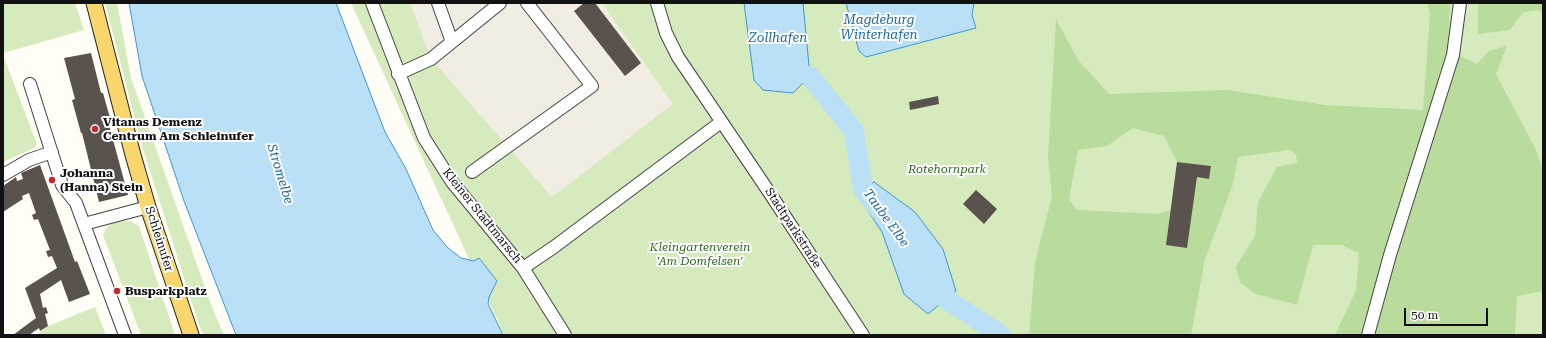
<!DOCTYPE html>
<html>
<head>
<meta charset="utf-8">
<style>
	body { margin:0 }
	#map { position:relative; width:1546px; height:338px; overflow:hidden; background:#fffdf5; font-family:"Roboto Serif",serif }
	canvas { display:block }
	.frame { position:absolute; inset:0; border:4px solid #111; pointer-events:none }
	.scale { position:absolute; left:1404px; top:308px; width:84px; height:18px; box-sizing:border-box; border:2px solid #111; border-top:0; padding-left:5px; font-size:12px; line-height:14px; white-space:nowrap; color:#111; -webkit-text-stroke:3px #fff; paint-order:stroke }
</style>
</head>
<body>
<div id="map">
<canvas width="1546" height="338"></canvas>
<div class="frame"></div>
<div class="scale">50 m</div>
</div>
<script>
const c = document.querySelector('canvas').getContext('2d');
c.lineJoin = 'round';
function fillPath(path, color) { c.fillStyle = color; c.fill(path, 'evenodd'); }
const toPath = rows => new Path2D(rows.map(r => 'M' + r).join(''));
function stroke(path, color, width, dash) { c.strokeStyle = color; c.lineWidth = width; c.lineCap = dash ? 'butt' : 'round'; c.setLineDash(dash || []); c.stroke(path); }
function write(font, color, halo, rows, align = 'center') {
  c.font = font + ' "Roboto Serif",serif'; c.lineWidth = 4; c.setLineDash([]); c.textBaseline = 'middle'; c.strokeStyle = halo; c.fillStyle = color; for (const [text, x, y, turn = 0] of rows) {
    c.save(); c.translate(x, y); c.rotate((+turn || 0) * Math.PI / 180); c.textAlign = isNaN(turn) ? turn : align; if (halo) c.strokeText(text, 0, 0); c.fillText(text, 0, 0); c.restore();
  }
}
fillPath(toPath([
	[3,3,75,3,84,30,3,53],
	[105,3,117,3,131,78,212,307,224,335,203,335,199,325,142,146],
	[351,3,1543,3,1543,335,504,335],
	[3,55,37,144,34,148,3,162],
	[130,221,139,226,175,335,141,335,103,235,107,227,113,222],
	[95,307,106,335,36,335,48,326]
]), '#d5ebbd');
fillPath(toPath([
	[1427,3,1450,3,1448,50,1477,64,1489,51,1507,46,1496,74,1536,150,1543,169,1543,291,1517,296,1515,335,1335,335,1356,290,1359,253,1342,245,1313,245,1297,305,1255,294,1240,282,1236,267,1255,236,1258,202,1277,167,1297,163,1296,154,1290,150,1238,157,1233,184,1205,259,1191,335,1029,335,1035,262,1052,196,1048,157,1056,19,1078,60,1109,94,1227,90,1325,105,1423,110,1430,13],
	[1133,128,1164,136,1177,162,1211,166,1209,179,1197,177,1186,248,1166,245,1171,210,1158,214,1077,210,1069,199,1078,150,1107,146],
	[1478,3,1543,3,1543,14,1538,10,1523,12,1510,30,1478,34]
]), '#b9dc9c');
fillPath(toPath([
	[410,3,602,3,673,104,552,197,431,59]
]), '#f1ede2');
const water = toPath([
	[129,3,336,3,385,132,406,169,433,230,447,247,461,258,474,261,479,258,497,281,489,297,488,304,503,335,236,335,184,201,142,76,129,3],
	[744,3,803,3,810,76,793,93,763,90,754,80,744,3],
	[846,3,974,3,972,15,976,28,866,57,859,51,846,3],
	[874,182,915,212,943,249,956,291,928,314,904,294,882,232,862,202,863,189,874,182]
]);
fillPath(water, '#b9e0f7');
stroke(water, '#3f96cf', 1);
stroke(toPath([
	[810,76,854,131,863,189,880,211],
	[929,277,946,299,1001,335]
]), '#b9e0f7', 20);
fillPath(toPath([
	[584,3,595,3,641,63,625,76,574,11],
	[91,53,101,93,103,93,112,125,109,125,128,195,99,202,82,133,81,133,72,100,75,99,64,58],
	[938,96,939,104,910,110,909,102],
	[1177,162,1211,166,1209,179,1197,177,1187,248,1166,245],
	[40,165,75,262,77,261,90,294,69,302,61,280,40,294,43,308,46,307,48,313,45,314,48,326,40,331,39,328,29,335,13,335,36,318,25,288,57,268,52,256,48,257,46,251,50,250,38,219,34,220,32,215,36,213,29,193,22,196,23,199,3,212,3,186,16,177,17,181,23,179,21,173],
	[976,190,997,209,984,224,963,204]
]), '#5a524d');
const minor = toPath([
	[372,3,424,138,452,182,523,268,565,335],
	[438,3,452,42],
	[657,3,666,33,678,57,771,195,863,335],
	[398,74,431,59,500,3],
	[30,84,62,185,76,203,125,335],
	[472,172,592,86,527,3],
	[3,175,29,160,52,152],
	[84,224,148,207],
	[523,268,554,247,721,122],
	[1368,335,1390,255,1453,55,1460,3]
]);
const major = toPath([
	[94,3,133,155,148,207,191,335]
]);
stroke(minor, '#444', 14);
stroke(major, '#222', 17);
stroke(minor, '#fff', 12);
stroke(major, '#f9d66b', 15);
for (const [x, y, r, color] of [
	[95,129,4,"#c4262e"],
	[52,180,4,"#c4262e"],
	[117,291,4,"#c4262e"]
]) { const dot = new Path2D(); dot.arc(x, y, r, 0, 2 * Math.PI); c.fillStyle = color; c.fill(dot); stroke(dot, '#fff', 1.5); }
write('bold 12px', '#111', '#fff', [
	["Vitanas Demenz",103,122],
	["Centrum Am Schleinufer",103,136],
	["Johanna",60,173],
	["(Hanna) Stein",60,187],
	["Busparkplatz",125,291]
], 'left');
write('italic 12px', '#2f6b1f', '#fff', [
	["Rotehornpark",947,169],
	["Kleingartenverein",700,247],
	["'Am Domfelsen'",700,261]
]);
write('12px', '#111', '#fff', [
	["Kleiner Stadtmarsch",482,216,51],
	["Stadtparkstraße",793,228,57],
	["Schleinufer",159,239,72]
]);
write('italic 13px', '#1768a6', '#fff', [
	["Magdeburg",879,20],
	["Winterhafen",879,35],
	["Zollhafen",778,38],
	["Stromelbe",280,174,73],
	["Taube Elbe",886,218,54]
]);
</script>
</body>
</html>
